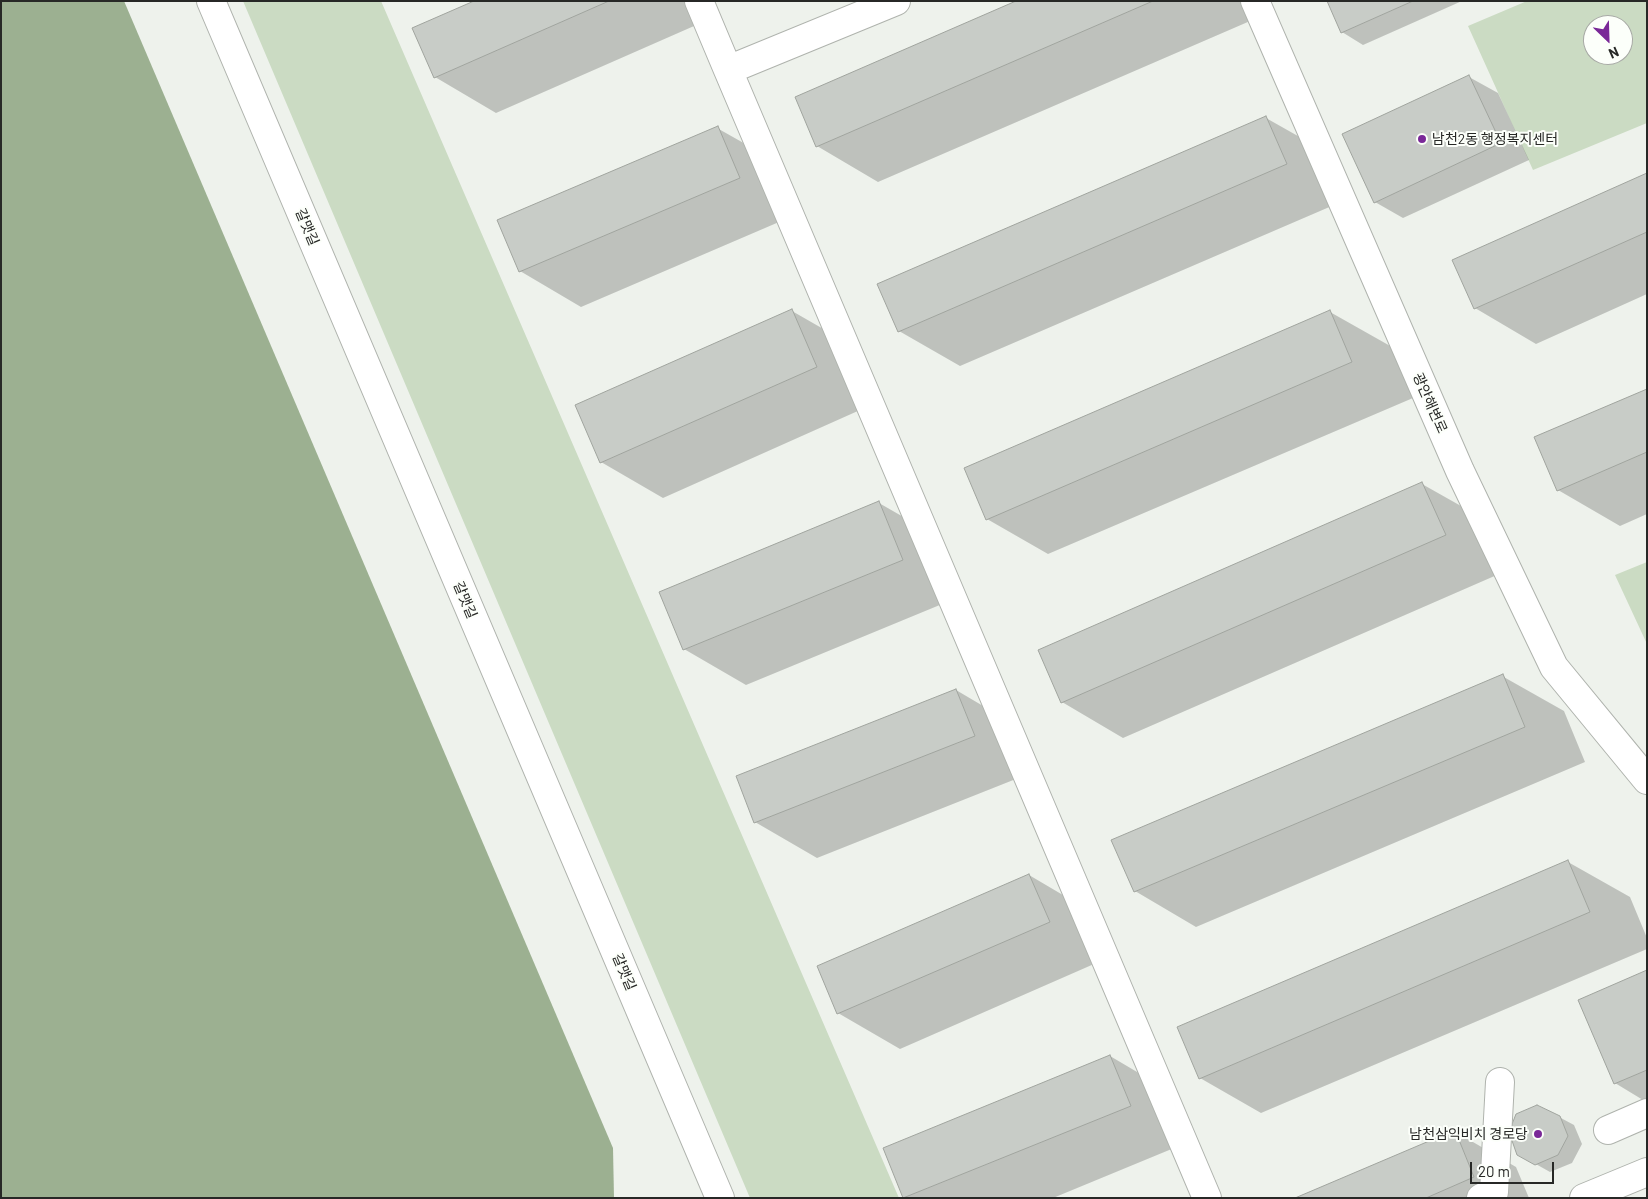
<!DOCTYPE html>
<html>
<head>
<meta charset="utf-8">
<style>
	body { margin:0 }
	#map { position:relative; width:1648px; height:1199px; overflow:hidden; background:#eef2ec; font-family:Barlow,sans-serif }
	canvas { display:block }
	.frame { position:absolute; inset:0; border:2px solid #272826; pointer-events:none }
	.north { position:absolute; left:1583px; top:15px; width:50px; height:50px; box-sizing:border-box; background:#fcfffa; border:1px solid #a7a9a5; border-radius:50%; rotate:156deg; font-size:14px; font-weight:700; line-height:20px; text-align:center; color:#272826 }
	.north::after { content:''; display:block; margin:auto; width:18px; height:22px; background:#7a2898; clip-path:polygon(50% 0,100% 100%,50% 72%,0 100%) }
	.scale { position:absolute; left:1470px; top:1162px; width:84px; height:22px; box-sizing:border-box; border:2px solid #272826; border-top:0; padding-left:6px; font-size:15px; line-height:18px; white-space:nowrap; color:#272826; -webkit-text-stroke:4px #fcfffa; paint-order:stroke }
</style>
</head>
<body>
<div id="map">
<canvas width="1648" height="1199"></canvas>
<div class="frame"></div>
<div class="north">N</div>
<div class="scale">20 m</div>
</div>
<script>
const c = document.querySelector('canvas').getContext('2d');
c.lineJoin = 'round';
function fillPath(path, color) { c.fillStyle = color; c.fill(path, 'evenodd'); }
const toPath = rows => new Path2D(rows.map(r => 'M' + r).join(''));
function stroke(path, color, width, dash) { c.strokeStyle = color; c.lineWidth = width; c.lineCap = dash ? 'butt' : 'round'; c.setLineDash(dash || []); c.stroke(path); }
function write(font, color, halo, rows, align = 'center') {
  c.font = font + ' Barlow,"Noto Sans KR",sans-serif'; c.lineWidth = 4; c.setLineDash([]); c.textBaseline = 'middle'; c.strokeStyle = halo; c.fillStyle = color; for (const [text, x, y, turn = 0] of rows) {
    c.save(); c.translate(x, y); c.rotate((+turn || 0) * Math.PI / 180); c.textAlign = isNaN(turn) ? turn : align; if (halo) c.strokeText(text, 0, 0); c.fillText(text, 0, 0); c.restore();
  }
}
fillPath(toPath([
	[243,1,381,1,899,1198,750,1198],
	[1527,1,1647,1,1647,123,1533,170,1468,26],
	[1593,25,1623,25,1623,55,1593,55],
	[1647,562,1647,644,1615,575]
]), '#cbdbc3');
fillPath(toPath([
	[1,1,124,1,613,1148,614,1198,1,1198]
]), '#9cb091');
fillPath(toPath([
	[477,1,702,1,710,19,496,113,435,77],
	[1019,1,1258,1,1264,15,878,182,817,146],
	[1328,1,1462,1,1363,45,1342,32],
	[1469,77,1498,93,1529,160,1403,218,1375,202],
	[1266,118,1328,153,1348,199,960,366,899,331],
	[717,128,779,163,800,213,581,307,520,271],
	[1647,174,1647,294,1536,344,1475,308],
	[792,311,853,346,878,402,663,498,601,462],
	[1330,312,1392,347,1413,398,1048,554,987,519],
	[1647,390,1647,514,1620,526,1558,490],
	[1422,484,1484,519,1506,571,1123,738,1062,702],
	[879,503,940,538,964,595,746,685,684,649],
	[1502,676,1564,711,1585,762,1196,927,1135,891],
	[956,690,1017,726,1036,771,817,858,755,822],
	[1568,862,1630,897,1647,938,1647,949,1261,1113,1200,1078],
	[1029,875,1090,911,1110,957,900,1049,838,1013,818,967],
	[1647,972,1647,1098,1643,1100,1615,1083],
	[1110,1056,1171,1092,1191,1141,1053,1198,905,1198,885,1148],
	[1559,1117,1574,1125,1582,1144,1572,1163,1550,1172,1518,1154],
	[1454,1131,1516,1167,1529,1198,1298,1198]
]), '#0003');
const building = toPath([
	[474,1,609,1,434,78,412,28,474,1],
	[1016,1,1153,1,816,147,795,97,1016,1],
	[1327,1,1413,1,1341,33,1327,1],
	[1469,75,1501,143,1374,203,1342,134,1469,75],
	[1266,116,1287,164,898,332,877,284,1266,116],
	[718,126,740,178,519,272,497,220,718,126],
	[1647,173,1647,232,1474,309,1452,260,1647,173],
	[792,309,817,367,600,463,575,405,792,309],
	[1330,310,1352,362,986,520,964,468,1330,310],
	[1647,389,1647,452,1557,491,1534,437,1647,389],
	[1422,482,1446,535,1061,703,1038,650,1422,482],
	[879,501,903,560,683,650,659,592,879,501],
	[1503,674,1525,727,1134,892,1111,840,1503,674],
	[956,689,975,736,754,823,736,776,956,689],
	[1568,860,1590,912,1199,1079,1177,1027,1568,860],
	[1029,874,1050,922,837,1014,817,966,1029,874],
	[1647,970,1647,1070,1614,1084,1578,1000,1647,970],
	[1110,1055,1131,1106,903,1198,883,1148,1110,1055],
	[1537,1105,1560,1116,1568,1136,1558,1155,1535,1165,1517,1155,1509,1132,1516,1114,1537,1105],
	[1455,1130,1474,1177,1426,1198,1295,1198,1455,1130]
]);
fillPath(building, '#c8ccc7');
stroke(building, '#a0a49e', 1);
const minor = toPath([
	[211,1,720,1198],
	[699,1,728,70,896,1],
	[728,70,1207,1198],
	[1608,1130,1647,1113],
	[1481,1198,1494,1192,1500,1082],
	[1584,1198,1647,1172]
]);
const major = toPath([
	[1255,1,1460,471,1554,667,1647,780]
]);
stroke(minor, '#afb3ad', 30);
stroke(major, '#afb3ad', 30);
stroke(minor, '#fff', 28);
stroke(major, '#fff', 28);
for (const [x, y, r, color] of [
	[1422,139,5,"#7a2898"],
	[1538,1134,5,"#7a2898"]
]) { const dot = new Path2D(); dot.arc(x, y, r, 0, 2 * Math.PI); c.fillStyle = color; c.fill(dot); stroke(dot, '#fcfffa', 2); }
write('14px', '#272826', '#fcfffa', [
	["남천2동 행정복지센터",1432,139],
	["남천삼익비치 경로당",1528,1134,"right"]
], 'left');
write('14px', '#272826', '#fcfffa', [
	["갈맷길",307,227,67],
	["광안해변로",1430,403,66],
	["갈맷길",465,600,67],
	["갈맷길",624,972,67]
]);
</script>
</body>
</html>
